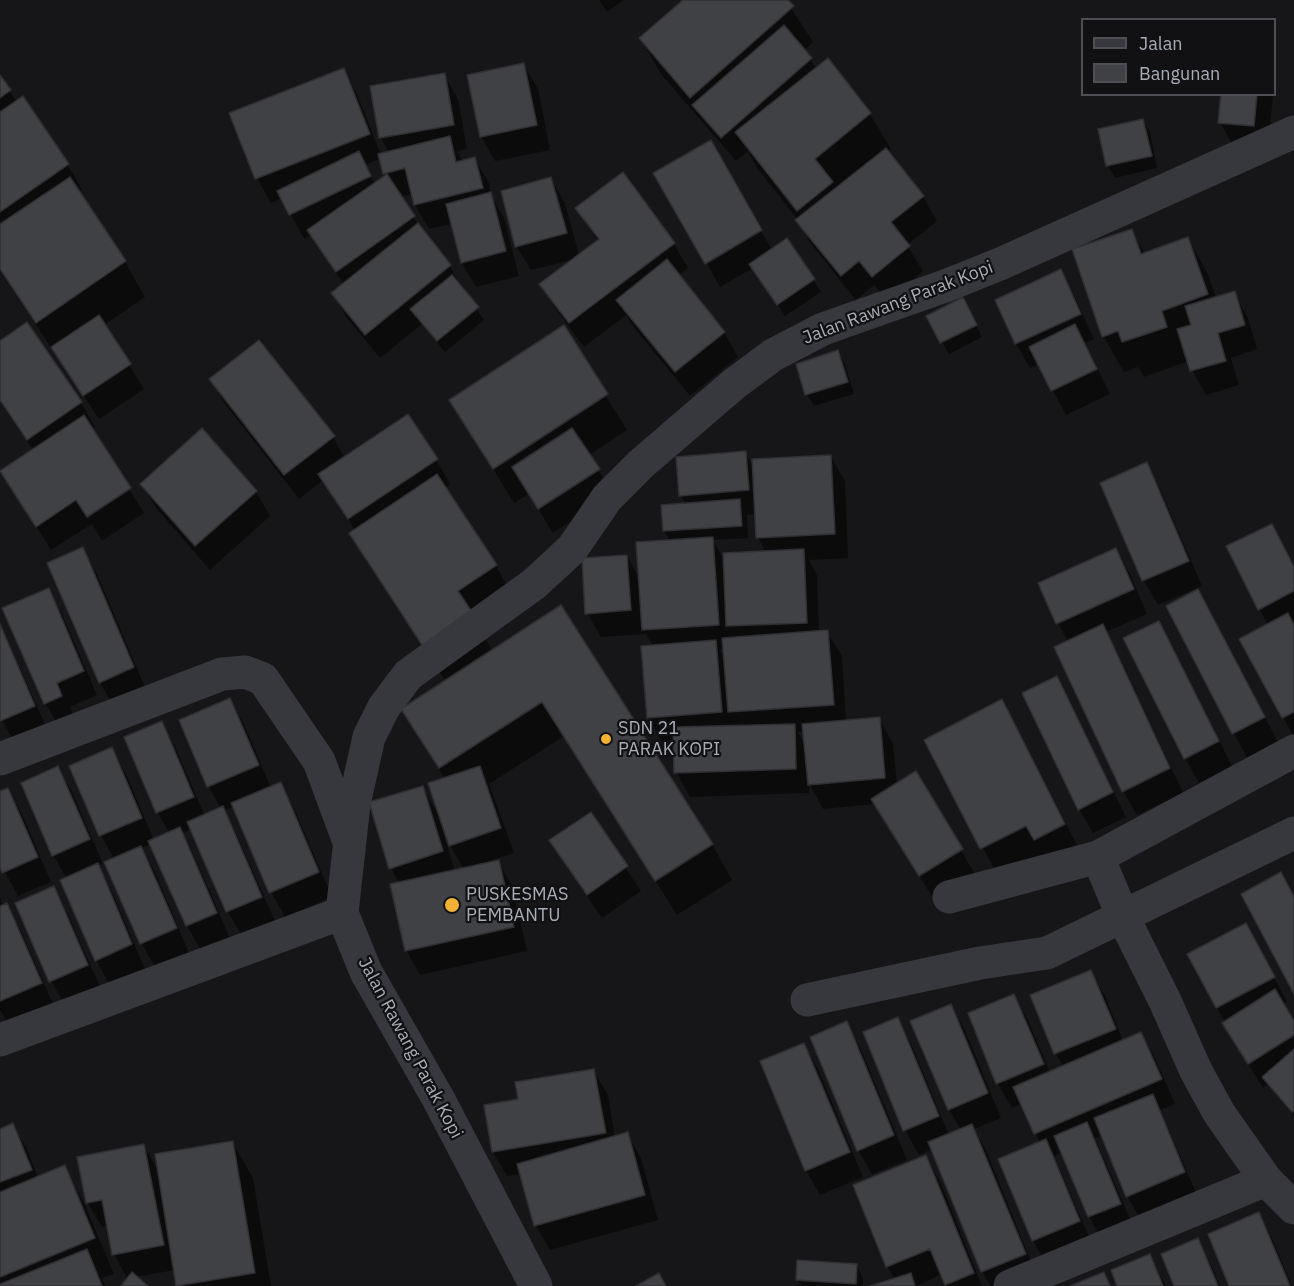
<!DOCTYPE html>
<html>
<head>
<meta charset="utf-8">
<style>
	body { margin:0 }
	#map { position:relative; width:1294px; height:1286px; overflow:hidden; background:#161618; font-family:"IBM Plex Sans",sans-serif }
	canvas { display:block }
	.legend { position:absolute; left:1081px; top:18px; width:195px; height:78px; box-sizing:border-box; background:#111113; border:2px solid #4d4f55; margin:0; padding:8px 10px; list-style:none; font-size:18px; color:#a8adb8 }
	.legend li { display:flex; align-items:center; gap:12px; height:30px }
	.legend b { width:30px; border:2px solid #4d4f55 }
</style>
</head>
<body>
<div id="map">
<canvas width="1294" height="1286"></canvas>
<ul class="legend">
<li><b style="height:8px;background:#37383d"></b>Jalan</li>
<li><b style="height:16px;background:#404145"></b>Bangunan</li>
</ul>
</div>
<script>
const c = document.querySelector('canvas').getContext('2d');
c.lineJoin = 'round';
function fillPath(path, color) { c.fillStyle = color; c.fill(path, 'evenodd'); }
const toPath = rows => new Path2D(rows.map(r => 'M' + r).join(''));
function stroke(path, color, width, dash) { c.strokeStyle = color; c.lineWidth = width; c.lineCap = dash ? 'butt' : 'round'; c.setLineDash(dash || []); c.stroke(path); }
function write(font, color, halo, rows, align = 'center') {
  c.font = font + ' "IBM Plex Sans",sans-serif'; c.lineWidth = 4.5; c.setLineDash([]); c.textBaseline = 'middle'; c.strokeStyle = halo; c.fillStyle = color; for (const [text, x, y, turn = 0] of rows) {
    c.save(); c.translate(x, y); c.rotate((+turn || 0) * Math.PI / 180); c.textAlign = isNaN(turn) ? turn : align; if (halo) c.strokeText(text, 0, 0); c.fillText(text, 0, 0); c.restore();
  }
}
fillPath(toPath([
	[599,0,624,0,607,12],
	[685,0,786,0,813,42,804,51,817,69,827,60,870,114,891,149,887,152,923,197,937,221,907,245,923,271,887,300,874,285,856,300,811,244,798,220,757,168,748,151,736,161,661,74,641,39],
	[524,65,538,89,550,150,495,161,481,136],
	[343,70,357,94,381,155,389,153,381,138,372,88,444,75,458,99,467,149,457,151,463,162,475,159,489,183,492,197,504,218,519,276,476,287,462,263,452,224,429,229,415,205,412,194,400,197,424,234,450,266,463,291,484,320,445,352,422,324,380,358,347,318,333,293,344,285,311,235,304,239,282,198,271,203,257,178],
	[380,159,386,177,375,184,365,165],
	[0,77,17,102,23,98,68,165,82,189,78,192,125,262,145,297,104,325,144,389,99,419,0,271],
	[1222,94,1273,94,1268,150,1234,147,1220,122],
	[1143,120,1150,132,1157,168,1115,178,1108,166,1100,130],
	[710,142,772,250,786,240,821,292,785,316,753,268,720,287,656,174],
	[623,174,674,244,688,268,678,276,724,332,738,357,690,396,632,325,626,315,584,347,555,308,541,284,575,259,531,270,516,246,551,179,565,203,579,255,598,241,577,208],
	[1131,231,1145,254,1188,239,1208,274,1216,298,1234,293,1248,318,1257,349,1231,358,1239,385,1206,395,1192,370,1189,361,1144,377,1138,367,1124,372,1104,337,1074,250],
	[1184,345,1188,357,1185,358,1181,346],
	[1060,271,1074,295,1094,339,1085,343,1110,394,1066,415,1039,364,1030,368,1016,344,997,300],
	[969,310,982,337,949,354,942,342],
	[27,325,81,403,95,427,92,430,144,513,102,541,92,524,51,550,2,472,33,450,0,402,0,343],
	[563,327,627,430,589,455,613,494,553,533,529,494,514,503,451,400],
	[838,352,845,364,854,394,814,406,807,395,798,365],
	[211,379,333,437,345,458,436,460,450,484,445,488,496,566,516,601,478,626,493,652,712,844,732,880,677,915,564,736,489,784,514,853,489,861,490,863,498,861,512,886,527,951,420,975,406,950,399,883,391,868,423,788,439,816,445,779,403,709,446,682,371,569,351,534,355,530,323,480,299,499,225,404],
	[445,839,446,839,464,869,455,871],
	[745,452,754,468,831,457,845,481,848,558,809,560,817,575,819,633,827,632,842,656,846,721,879,719,893,743,897,785,915,773,975,874,934,900,876,804,823,809,809,783,809,793,690,797,676,772,675,741,662,742,648,717,653,646,646,634,601,637,587,613,627,556,640,580,670,541,664,531,663,507,686,505,681,495],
	[757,514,758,538,766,552,724,560,713,540,748,538,747,515],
	[725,649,725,660,720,650],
	[798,732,804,732,806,746],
	[1146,464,1160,489,1202,586,1158,605,1144,581,1102,484],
	[142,484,256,492,270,516,210,570,156,508],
	[1271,525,1294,567,1294,623,1292,624,1294,627,1294,737,1241,640,1268,625,1259,609],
	[83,549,97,574,147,692,114,707,100,682],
	[1116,550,1130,574,1147,614,1106,632,1116,650,1183,793,1137,815,1123,791,1068,642,1058,623],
	[48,590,62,614,97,695,70,707,75,720,59,727,45,703],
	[1198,591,1278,742,1247,758,1168,607],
	[0,623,48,731,16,745,0,717],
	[1172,647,1232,766,1199,783,1185,758],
	[1056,678,1070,702,1126,817,1093,833,1079,809],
	[230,700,244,724,271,788,280,784,294,808,332,897,285,917,271,892,234,806,224,811,236,833,275,921,242,936,228,912,192,829,182,833,193,853,230,938,201,950,187,926,151,844,141,848,155,872,189,953,155,967,141,943,114,859,101,835,71,767,112,749,126,774,154,840,169,833,158,813,126,738,161,723,175,747,205,816,221,809,209,787,180,721],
	[1001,701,1022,737,1084,859,1002,884,926,740],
	[58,768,72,792,103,864,98,866,111,890,145,969,110,985,96,960,62,881,67,879,53,855],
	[8,789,22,814,51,882,18,896,0,863,0,793],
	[590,814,641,891,602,918,565,865,551,840],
	[53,888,67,912,101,989,65,1005,51,981],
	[0,898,3,906,6,905,20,929,55,1008,10,1027,0,1010],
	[1259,949,1287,1002,1283,1004,1294,1023,1294,1116,1268,1084,1263,1088,1238,1048,1189,955],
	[1091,972,1105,996,1123,1041,1141,1033,1155,1058,1175,1104,1160,1110,1198,1197,1141,1220,1127,1196,1103,1135,1095,1138,1134,1228,1103,1241,1089,1217,1063,1152,1054,1156,1093,1246,1047,1265,1033,1241,1000,1159,1040,1143,1022,1104,1012,1108,998,1084,970,1014,1014,996,1028,1020,1050,1073,1063,1067,1056,1053],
	[951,1006,965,1030,1001,1118,974,1129,986,1150,1038,1279,1020,1286,991,1286,982,1271,932,1149,919,1155,905,1130,865,1033,897,1019,911,1043,949,1135,961,1130,949,1109],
	[846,1023,860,1047,907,1160,872,1174,858,1150],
	[804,1045,818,1069,863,1177,820,1195,806,1170],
	[594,1071,608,1095,615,1137,627,1134,641,1158,658,1220,550,1250,536,1226,521,1174,507,1176,493,1152,520,1101],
	[13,1125,27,1149,38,1178,64,1167,84,1203,114,1274,102,1278,105,1286,0,1286,0,1130],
	[233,1143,253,1178,271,1286,178,1286,175,1270,136,1277,146,1286,123,1286,128,1280,114,1254,108,1226,102,1227,87,1202,144,1146,159,1172],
	[926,1157,940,1181,982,1286,947,1286,942,1274,917,1286,875,1286,895,1280,887,1266],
	[1258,1214,1272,1238,1292,1286,1231,1286],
	[1197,1240,1211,1265,1220,1286,1175,1286],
	[1149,1256,1166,1286,1119,1286],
	[857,1266,863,1278,863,1286,801,1286,798,1279]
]), '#0007');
const building = toPath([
	[683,0,788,0,794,6,690,98,639,38,683,0],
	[784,25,812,58,721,138,692,105,784,25],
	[828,58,871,113,815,159,833,182,797,211,735,132,828,58],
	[524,63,537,125,480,137,467,75,524,63],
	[344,68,370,134,255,179,229,113,344,68],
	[445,73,454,125,379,138,370,86,445,73],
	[0,75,11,90,0,98,0,75],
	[1221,94,1257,94,1254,126,1218,123,1221,94],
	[23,96,69,164,0,212,0,112,23,96],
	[1143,119,1152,156,1106,166,1098,129,1143,119],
	[450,136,456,162,475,157,483,188,414,205,405,168,383,174,378,154,450,136],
	[711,140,762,230,705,264,653,173,711,140],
	[886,148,924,196,891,222,910,246,872,277,859,261,841,276,795,220,886,148],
	[359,151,371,176,289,215,277,191,359,151],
	[623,172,675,243,569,323,539,284,599,239,575,208,623,172],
	[387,174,415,216,336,272,307,230,387,174],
	[70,177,126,261,36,323,0,269,0,224,70,177],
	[551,177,567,233,515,247,501,191,551,177],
	[491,192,506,251,461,263,446,204,491,192],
	[418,223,451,265,365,335,331,293,418,223],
	[1132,229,1141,254,1188,237,1208,294,1162,311,1167,327,1122,342,1118,331,1102,337,1072,249,1132,229],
	[787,238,815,279,777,305,749,264,787,238],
	[667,259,725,332,675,372,616,300,667,259],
	[1061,269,1081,314,1015,344,995,300,1061,269],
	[452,275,479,307,437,341,410,309,452,275],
	[1235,291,1245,325,1218,333,1226,361,1190,371,1177,329,1191,325,1185,306,1235,291],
	[963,297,977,325,940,343,926,316,963,297],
	[99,315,131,364,83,396,51,347,99,315],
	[27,322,82,402,27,440,0,400,0,341,27,322],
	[1075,324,1097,369,1051,391,1029,347,1075,324],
	[564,325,608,394,493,469,449,400,564,325],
	[259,340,335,436,284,475,209,379,259,340],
	[838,350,848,382,805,395,796,364,838,350],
	[408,414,438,459,348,519,318,474,408,414],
	[84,415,131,488,87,517,76,500,36,527,0,471,84,415],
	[202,428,257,491,195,546,140,484,202,428],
	[572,428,600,469,538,509,512,467,572,428],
	[746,451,749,490,679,496,676,457,746,451],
	[831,455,835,534,756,538,752,459,831,455],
	[1147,462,1189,561,1142,581,1100,483,1147,462],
	[437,474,497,565,458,591,474,615,424,648,349,533,437,474],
	[740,499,742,526,663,531,661,505,740,499],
	[1272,524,1294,567,1294,591,1258,610,1226,546,1272,524],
	[713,537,719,625,642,630,636,542,713,537],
	[83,547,134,667,99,683,47,563,83,547],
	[1116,548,1134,589,1056,624,1038,583,1116,548],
	[804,549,807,623,726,626,723,553,804,549],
	[627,555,631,610,585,614,582,558,627,555],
	[49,588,84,671,57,683,62,696,44,704,2,608,49,588],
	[1198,589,1265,717,1232,734,1166,606,1198,589],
	[561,605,713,844,655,881,542,702,439,768,401,709,561,605],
	[1288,613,1294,625,1294,712,1282,718,1239,639,1288,613],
	[1159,621,1219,741,1184,759,1123,638,1159,621],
	[0,624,35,706,0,721,0,624],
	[1103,624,1170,768,1122,792,1054,647,1103,624],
	[828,630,834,705,728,712,722,638,828,630],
	[716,640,722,712,647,718,641,646,716,640],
	[1057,676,1113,792,1078,810,1022,693,1057,676],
	[230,698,259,765,207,787,179,720,230,698],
	[1002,699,1065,824,1034,840,1026,826,980,849,924,740,1002,699],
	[880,717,885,778,808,785,802,724,880,717],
	[162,721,194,797,156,813,124,737,162,721],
	[795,724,796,769,674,773,673,727,795,724],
	[112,747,142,818,99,836,69,766,112,747],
	[58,766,90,839,52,856,21,783,58,766],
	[480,766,501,828,449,846,428,783,480,766],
	[916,771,963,849,919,876,871,799,916,771],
	[281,782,319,872,269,893,231,803,281,782],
	[423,786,443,851,389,869,369,802,423,786],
	[8,788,38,857,2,873,0,867,0,791,8,788],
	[223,806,262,897,226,912,187,822,223,806],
	[591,812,628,866,587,895,549,840,591,812],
	[180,827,217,913,186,926,148,841,180,827],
	[141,846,177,928,140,944,104,862,141,846],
	[499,860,514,927,405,951,390,884,499,860],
	[98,863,132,944,95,961,60,880,98,863],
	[1281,872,1294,897,1294,994,1241,894,1281,872],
	[54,886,88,965,49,982,15,903,54,886],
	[7,903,42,983,0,1001,0,906,7,903],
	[1246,923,1275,977,1216,1008,1187,954,1246,923],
	[1091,970,1116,1029,1054,1054,1030,995,1091,970],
	[1275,989,1294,1021,1294,1035,1248,1064,1222,1023,1275,989],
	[1014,994,1044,1064,996,1084,968,1013,1014,994],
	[951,1004,988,1093,948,1110,910,1021,951,1004],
	[898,1017,939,1116,903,1131,863,1032,898,1017],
	[847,1021,894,1135,857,1151,810,1037,847,1021],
	[1141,1032,1162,1079,1034,1134,1013,1087,1141,1032],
	[804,1043,850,1152,805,1171,760,1061,804,1043],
	[1294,1049,1294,1111,1292,1112,1262,1077,1294,1049],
	[594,1069,606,1133,492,1152,484,1105,518,1099,515,1082,594,1069],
	[1153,1094,1185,1172,1126,1197,1094,1118,1153,1094],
	[1087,1122,1121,1204,1088,1217,1054,1136,1087,1122],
	[13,1123,32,1170,0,1182,0,1129,13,1123],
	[972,1124,1026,1254,981,1272,928,1142,972,1124],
	[628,1132,645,1195,534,1226,517,1164,628,1132],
	[1046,1139,1080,1221,1032,1241,998,1159,1046,1139],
	[233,1141,255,1273,176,1286,155,1154,233,1141],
	[144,1144,164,1245,112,1255,102,1200,86,1203,77,1157,144,1144],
	[926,1155,974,1273,945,1285,930,1249,886,1267,853,1185,926,1155],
	[65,1165,95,1238,0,1277,0,1192,65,1165],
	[1259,1212,1290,1286,1229,1286,1208,1234,1259,1212],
	[1198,1238,1218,1286,1174,1286,1161,1254,1198,1238],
	[87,1249,102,1286,0,1286,0,1284,87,1249],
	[1150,1254,1163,1286,1117,1286,1111,1270,1150,1254],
	[797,1260,857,1264,856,1284,796,1280,797,1260],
	[132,1272,148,1286,121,1286,132,1272],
	[1104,1272,1110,1286,1070,1286,1104,1272],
	[659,1273,666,1286,636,1286,659,1273],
	[911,1273,915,1286,870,1286,911,1273]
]);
fillPath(building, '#404145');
stroke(building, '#303034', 1.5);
stroke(toPath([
	[0,759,222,674,245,672,263,679,319,761,348,839],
	[1098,857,1123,917,1165,1001,1196,1071,1219,1113,1266,1180,1294,1208],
	[949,897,1098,857,1294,751],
	[807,1000,980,963,1047,953,1294,833],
	[0,1040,342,913],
	[536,1286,439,1100,366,972,342,913,354,804,369,737,384,707,408,675,534,584,572,549,607,498,641,464,734,384,773,355,823,329,945,286,1000,264,1294,132],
	[1010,1286,1266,1180]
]), '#37383d', 33);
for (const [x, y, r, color] of [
	[606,739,6,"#f2b134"],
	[452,905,8,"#f2b134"]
]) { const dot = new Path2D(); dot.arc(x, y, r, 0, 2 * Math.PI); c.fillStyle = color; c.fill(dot); stroke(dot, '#111113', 2); }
write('18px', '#a8adb8', '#111113', [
	["Jalan Rawang Parak Kopi",898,303,-21],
	["Jalan Rawang Parak Kopi",410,1048,62]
]);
write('18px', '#a8adb8', '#111113', [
	["SDN 21",618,729],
	["PARAK KOPI",618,750],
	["PUSKESMAS",466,895],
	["PEMBANTU",466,916]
], 'left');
</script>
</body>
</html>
